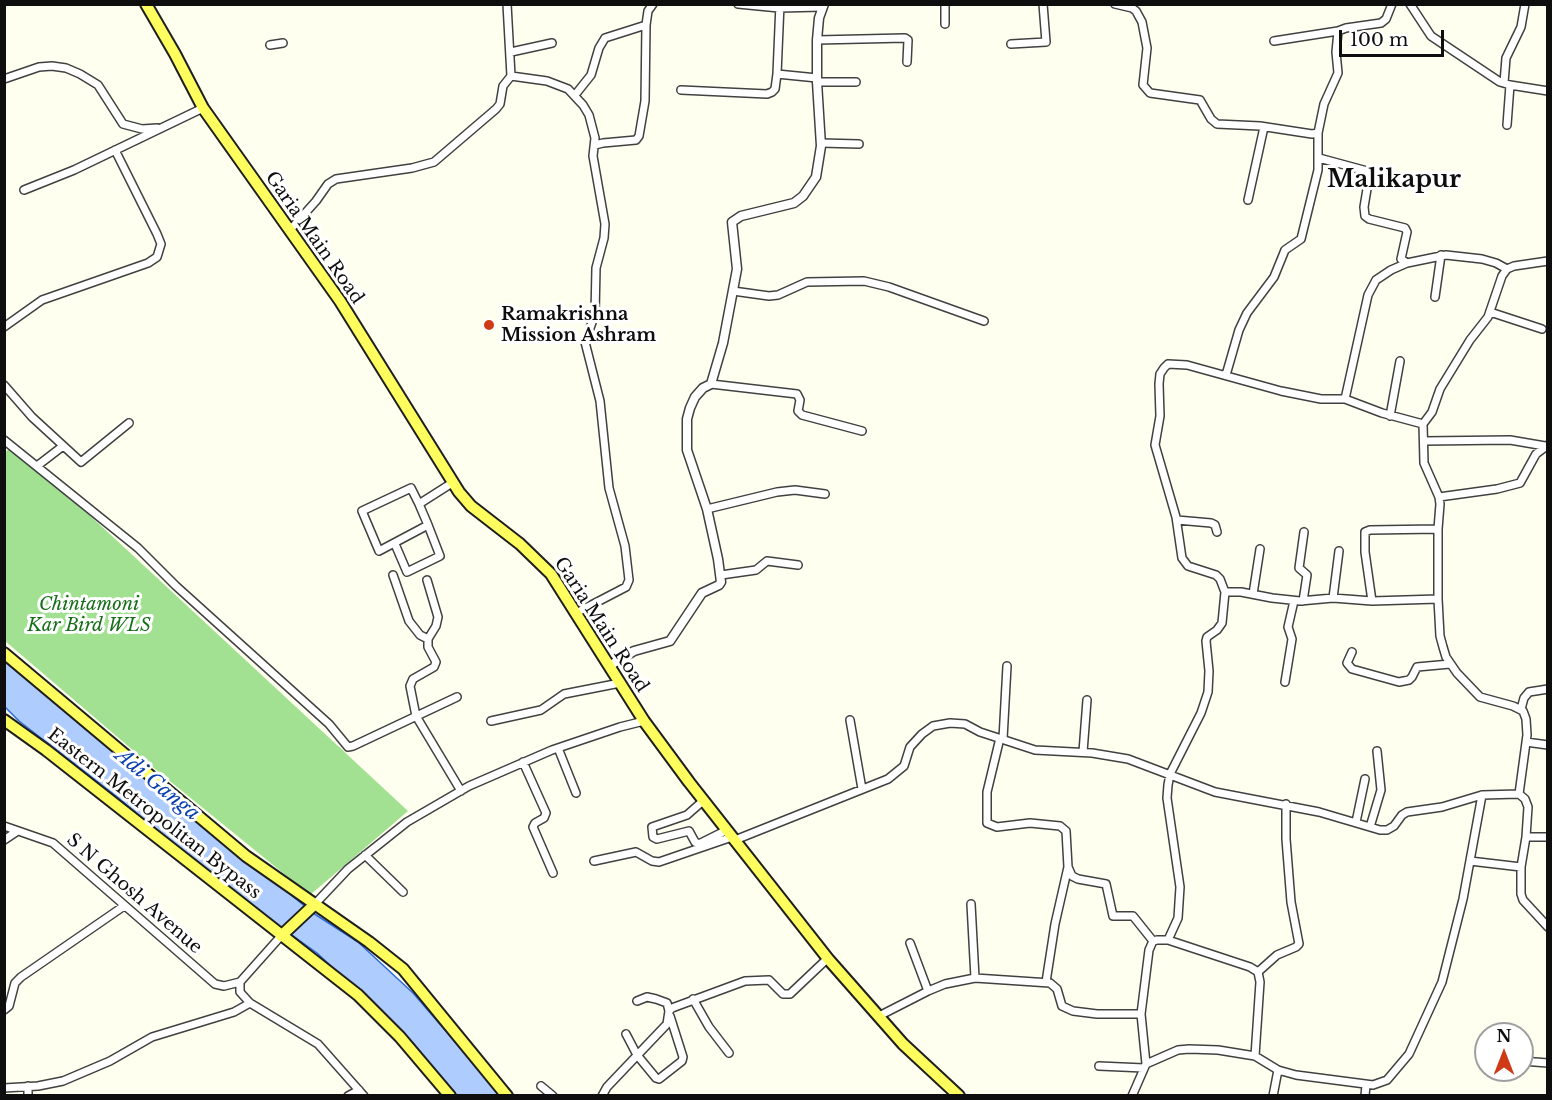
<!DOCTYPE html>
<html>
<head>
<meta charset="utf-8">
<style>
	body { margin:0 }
	#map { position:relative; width:1552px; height:1100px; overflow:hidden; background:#feffef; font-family:"Libre Baskerville",serif }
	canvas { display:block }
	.frame { position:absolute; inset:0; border:6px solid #0e0e0e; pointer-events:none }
	.north { position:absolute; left:1474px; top:1022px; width:60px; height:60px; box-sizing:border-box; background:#fff; border:2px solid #9f9f9f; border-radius:50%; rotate:0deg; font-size:16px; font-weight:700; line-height:24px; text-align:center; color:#0e0e0e }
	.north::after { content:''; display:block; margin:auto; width:21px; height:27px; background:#ce3916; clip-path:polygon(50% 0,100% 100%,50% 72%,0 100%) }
	.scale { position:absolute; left:1339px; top:30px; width:105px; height:27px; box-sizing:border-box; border:3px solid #0e0e0e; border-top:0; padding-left:8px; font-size:18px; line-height:21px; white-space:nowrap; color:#0e0e0e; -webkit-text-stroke:4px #fff; paint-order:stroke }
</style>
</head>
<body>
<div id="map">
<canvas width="1552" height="1100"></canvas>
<div class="frame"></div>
<div class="north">N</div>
<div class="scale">100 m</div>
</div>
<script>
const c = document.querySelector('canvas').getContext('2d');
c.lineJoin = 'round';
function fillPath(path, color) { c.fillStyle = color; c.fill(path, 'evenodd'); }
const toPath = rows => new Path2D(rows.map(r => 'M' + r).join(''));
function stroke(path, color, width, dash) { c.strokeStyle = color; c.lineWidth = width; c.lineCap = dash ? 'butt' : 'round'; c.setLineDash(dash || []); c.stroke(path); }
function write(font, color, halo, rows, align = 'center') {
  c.font = font + ' "Libre Baskerville",serif'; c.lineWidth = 6; c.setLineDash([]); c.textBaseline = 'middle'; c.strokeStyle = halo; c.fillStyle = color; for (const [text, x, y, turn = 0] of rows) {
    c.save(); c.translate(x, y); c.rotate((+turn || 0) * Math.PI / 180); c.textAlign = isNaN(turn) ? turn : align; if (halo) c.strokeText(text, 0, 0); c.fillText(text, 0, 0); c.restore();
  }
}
fillPath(toPath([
	[14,445,408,811,310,895,155,769,5,641,4,453]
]), '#a2e191');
const water = toPath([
	[4,658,313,913,358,942,413,993,501,1095,455,1095,413,1043,317,953,226,888,116,796,19,721,5,707,4,658]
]);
fillPath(water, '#aeccfd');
stroke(water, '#2c6cdc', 1.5);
const minor = toPath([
	[507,4,511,76,547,81,568,89,583,105,589,115,595,138,593,156,605,224,604,238,596,268,595,314,585,342,600,401,609,488,625,546,629,580,626,587,576,613],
	[738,4,779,8,822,7],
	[945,4,945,24],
	[1115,4,1132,8,1136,11,1142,22,1147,48,1143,85,1150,93,1200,100,1211,119,1217,124,1260,126,1312,134,1318,133,1324,104,1338,73,1336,52,1338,31,1346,28,1381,23,1386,19,1392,4],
	[1410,4,1431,36,1500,82,1510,85,1548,91],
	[817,40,905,38,908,40,907,62],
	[1274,41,1338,31],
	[1011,44,1046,42,1043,4],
	[270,45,283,43],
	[511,52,552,43],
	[777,74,817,78],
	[4,79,39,67,52,66,66,68,80,74,98,85,123,124,142,129,157,128],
	[817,82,856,82],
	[1504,83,1506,58,1521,27,1525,4],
	[681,90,767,94,772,92,775,89,777,74,780,4],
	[575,95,591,75,599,48,605,38,646,25],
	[1507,125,1510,85],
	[821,143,859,144],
	[595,145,603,143,636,140,639,136,645,101,646,25,648,11,653,4],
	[1319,158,1367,171,1369,177,1364,207,1365,216,1369,219,1405,228,1407,232,1401,259,1407,263],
	[24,190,74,170,203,108],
	[1248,200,1264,127],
	[290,230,316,201,328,184,336,179,412,168,434,162,496,109,500,104,503,86,511,76],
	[733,291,769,296,778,295,807,282,864,281,889,287,984,321],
	[1435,297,1441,255],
	[1490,312,1542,329],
	[4,327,42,300,148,263,157,257,161,244,157,234,115,150],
	[1226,375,1239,330,1247,313,1274,277,1285,250,1301,239,1318,170,1318,133],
	[711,384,797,394,800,400,798,411,802,415,862,431],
	[4,385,32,417,81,462,129,423],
	[1345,399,1368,295,1376,280,1391,270,1407,263,1446,255,1482,259,1496,263,1507,269],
	[1390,416,1400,361],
	[1423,424,1432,412,1440,389,1470,340,1488,317,1502,276,1507,269,1514,266,1548,261],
	[4,440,138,548,176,586,329,724,348,747,353,746,457,697],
	[1424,441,1510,440,1545,446],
	[37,466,63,446],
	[1439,497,1497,489,1520,483,1536,454,1548,445],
	[419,504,428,525],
	[707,509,777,492,795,490,825,494],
	[1177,520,1211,523,1215,525,1217,532],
	[395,544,407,572,440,556,428,525,379,551,362,511,411,488,419,504,452,483],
	[393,575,409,621,420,635,428,639],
	[721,575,756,570,767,561,798,565],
	[427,580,438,617,436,626,428,639,428,647,436,662,434,667,413,679,410,686,416,716,461,791],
	[1225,592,1241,592,1272,598,1300,601,1333,598,1372,601,1438,599,1440,636,1443,647,1446,657,1457,673,1480,697,1513,706,1523,711,1526,719,1527,735,1519,794],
	[1253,594,1260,549],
	[1333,598,1339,551],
	[1303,601,1307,575,1299,568,1304,532],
	[1372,601,1365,552,1365,532,1370,530,1438,529],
	[1352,652,1347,663,1352,669,1399,682,1409,680,1412,677,1417,667,1450,664],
	[1285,682,1292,639,1288,627,1294,601],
	[1521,709,1524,698,1529,692,1548,689],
	[850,720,862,789],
	[491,721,541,710,564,694,620,683],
	[1000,738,987,792,987,823,997,827,1030,823,1060,826,1066,831,1068,867,1055,924,1046,982],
	[1003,739,1007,666],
	[1526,742,1548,745],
	[558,748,576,793],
	[1083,752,1087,700],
	[523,762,546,813,544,818,535,823,533,827,553,873],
	[704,800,687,815,652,827,653,837,657,839,689,831,695,842,699,844,727,830],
	[1356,822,1365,779],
	[4,826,53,843,215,984,224,986,240,982],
	[1370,827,1381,790,1377,751],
	[1526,837,1521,867,1521,894,1523,900,1548,927],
	[4,840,16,832],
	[735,840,888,779,904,766,910,747,922,734,933,726,950,723,965,724,980,732,1035,750,1092,753,1128,759,1215,792,1319,812,1380,830,1387,830,1394,826,1402,815,1407,812,1442,807,1482,795,1519,794,1525,799,1528,807,1526,837,1548,837],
	[365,855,403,892],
	[594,861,636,852,652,861,659,862,732,837],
	[1470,861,1521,867],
	[1068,867,1072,876,1078,879,1106,884,1113,916,1133,916,1153,941],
	[315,904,348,869,407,822,469,786,552,750,620,727,644,721],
	[971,904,975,978],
	[281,936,240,982,240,992,250,1003,318,1044,364,1096],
	[1168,940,1178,918,1180,887,1167,798,1168,785,1170,774,1201,713,1208,692,1209,671,1206,641,1207,637,1217,630,1222,623,1225,592,1220,579,1216,575,1188,566,1182,558,1176,517,1155,445,1160,416,1159,384,1160,374,1164,368,1168,364,1187,365,1281,391,1321,399,1345,399,1382,413,1423,424,1424,463,1439,497,1440,504,1438,529,1438,599],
	[910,943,928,991],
	[1258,972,1277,955,1296,947,1299,944,1291,902,1286,839,1286,804],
	[693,999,709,1027,729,1053],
	[637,1001,647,997,656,999,667,1003,669,1011],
	[4,1010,9,1006,15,983,21,977,124,906],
	[879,1016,928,991,945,984,975,978,1050,983,1057,989,1062,1006,1073,1011,1097,1014,1141,1014],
	[626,1034,637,1055,656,1078,659,1079,682,1061,683,1057,670,1016],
	[1522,1061,1548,1063],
	[1146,1064,1141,1014,1149,950,1153,941,1157,940,1168,940,1250,967,1258,972,1260,982,1255,1056],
	[1099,1066,1144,1068],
	[1278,1070,1296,1075,1373,1085,1387,1080,1409,1054,1442,982,1463,899,1482,795],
	[28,1086,28,1096],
	[541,1086,553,1096],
	[4,1088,38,1086,63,1081,110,1061,152,1037,234,1012,250,1003],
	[348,1096,359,1090],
	[602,1096,607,1087,667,1024,669,1011,672,1008,745,981,769,980,783,994,790,994,828,958],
	[1132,1096,1146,1064,1178,1050,1189,1049,1218,1050,1255,1056,1278,1070,1273,1096],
	[1365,1096,1366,1085]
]);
const tertiary = toPath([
	[609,666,634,651,670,641,702,593,719,585,721,582,718,559,707,509,687,450,687,419,690,408,695,397,703,388,711,384,723,343,737,269,732,222,741,216,794,203,803,196,816,177,821,146,817,82,817,40,819,18,824,4]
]);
const primary = toPath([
	[146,4,175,54,203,108,340,301,459,492,471,506,520,544,551,574,644,721,689,782,829,960,903,1044,959,1096],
	[4,653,246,856,369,942,403,969,507,1096],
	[4,720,46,750,358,995,400,1037,450,1096],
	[281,936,315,904]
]);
stroke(minor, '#414141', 10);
stroke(tertiary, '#414141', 11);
stroke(primary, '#1f1f1f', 14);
stroke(minor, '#fff', 7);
stroke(tertiary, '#fff', 8);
stroke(primary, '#fffe5f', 10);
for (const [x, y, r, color] of [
	[489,325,6,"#ce3916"]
]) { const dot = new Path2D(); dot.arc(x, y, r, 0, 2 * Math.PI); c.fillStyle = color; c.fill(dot); stroke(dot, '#fff', 2); }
write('18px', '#0e0e0e', '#fff', [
	["Garia Main Road",314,238,55],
	["Garia Main Road",601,625,57],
	["Eastern Metropolitan Bypass",154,814,38],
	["S N Ghosh Avenue",134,894,41]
]);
write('bold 18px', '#0e0e0e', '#fff', [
	["Ramakrishna",501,315],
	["Mission Ashram",501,336]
], 'left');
write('italic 18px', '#176e19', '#fff', [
	["Chintamoni",89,605],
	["Kar Bird WLS",89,626]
]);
write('italic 20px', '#093faf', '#fff', [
	["Adi Ganga",157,785,39]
]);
write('bold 24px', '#0e0e0e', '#fff', [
	["Malikapur",1394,180]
]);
</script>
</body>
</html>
